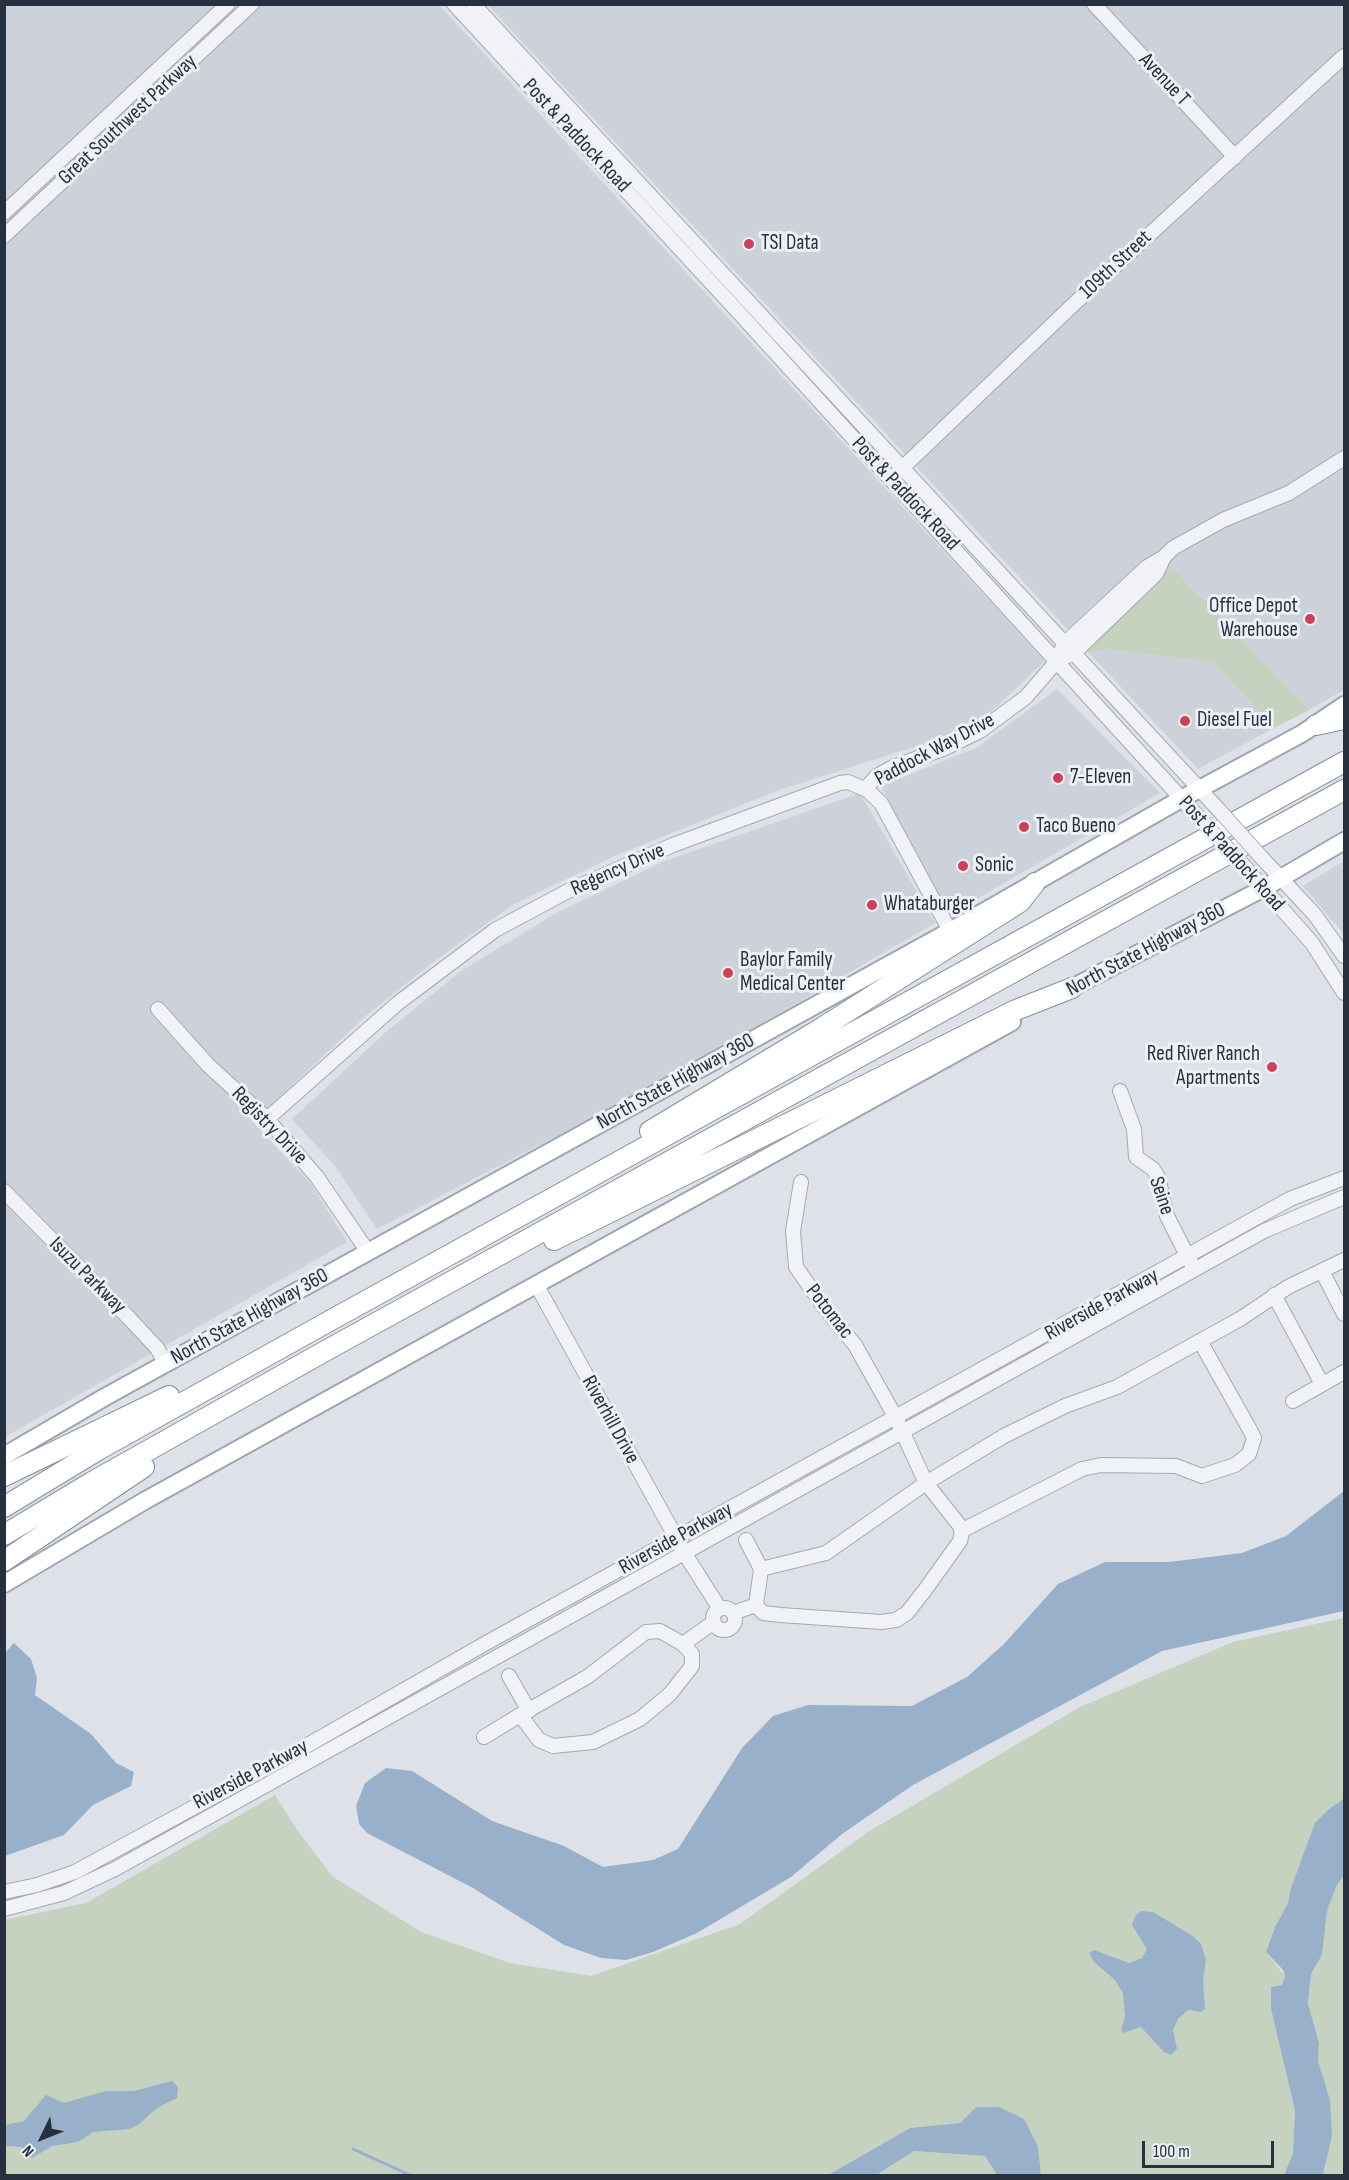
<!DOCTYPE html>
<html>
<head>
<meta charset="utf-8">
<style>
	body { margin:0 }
	#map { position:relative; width:1349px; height:2180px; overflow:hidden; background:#dee2e8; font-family:"Sofia Sans Condensed",sans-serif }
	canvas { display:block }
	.frame { position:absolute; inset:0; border:6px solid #27303f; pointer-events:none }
	.north { position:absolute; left:12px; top:2108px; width:60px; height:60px; -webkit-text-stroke:4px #edf1f5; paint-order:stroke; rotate:227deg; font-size:16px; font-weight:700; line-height:24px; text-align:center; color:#27303f }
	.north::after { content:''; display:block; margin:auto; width:21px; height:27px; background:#27303f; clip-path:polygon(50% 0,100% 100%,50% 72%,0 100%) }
	.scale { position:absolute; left:1142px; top:2141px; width:132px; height:27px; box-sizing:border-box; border:3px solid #27303f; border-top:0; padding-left:8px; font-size:18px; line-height:21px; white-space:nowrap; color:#27303f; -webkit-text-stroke:4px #edf1f5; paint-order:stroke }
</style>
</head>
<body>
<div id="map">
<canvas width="1349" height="2180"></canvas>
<div class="frame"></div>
<div class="north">N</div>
<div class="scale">100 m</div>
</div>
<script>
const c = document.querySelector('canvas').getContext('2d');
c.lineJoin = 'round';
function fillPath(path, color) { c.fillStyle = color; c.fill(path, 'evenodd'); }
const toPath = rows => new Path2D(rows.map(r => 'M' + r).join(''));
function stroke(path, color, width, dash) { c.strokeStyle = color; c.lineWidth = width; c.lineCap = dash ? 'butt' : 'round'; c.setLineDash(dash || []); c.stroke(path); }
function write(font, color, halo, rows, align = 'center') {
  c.font = font + ' "Sofia Sans Condensed",sans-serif'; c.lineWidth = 6; c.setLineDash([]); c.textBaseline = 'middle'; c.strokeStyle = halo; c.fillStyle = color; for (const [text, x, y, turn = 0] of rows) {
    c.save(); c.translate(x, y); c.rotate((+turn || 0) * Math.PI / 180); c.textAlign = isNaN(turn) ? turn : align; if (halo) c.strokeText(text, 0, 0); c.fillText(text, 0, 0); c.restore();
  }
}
fillPath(toPath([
	[5,5,439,5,1045,661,993,710,952,735,779,790,617,855,514,904,436,960,368,1014,253,1122,312,1185,347,1242,5,1437],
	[488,5,1344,5,1344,690,1309,710,1171,566,1085,648],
	[1106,649,1213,662,1274,728,1198,769,1089,653],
	[1057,689,1160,793,949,915,881,786,976,748],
	[860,793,935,923,653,1086,377,1229,336,1167,292,1119,387,1031,461,971,556,913,662,862],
	[1344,861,1344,934,1303,886]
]), '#ccd1da');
fillPath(toPath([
	[1171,566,1309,710,1274,728,1213,662,1106,649,1089,653,1085,648],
	[1344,1618,1344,1801,1303,1856,1291,1888,1288,1903,1275,1927,1266,1952,1285,1976,1282,1985,1271,1987,1271,2009,1295,2111,1293,2153,1284,2175,1041,2175,1038,2147,999,2107,976,2107,960,2123,910,2128,828,2175,5,2175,4,1920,86,1903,275,1795,297,1830,333,1877,421,1932,510,1963,591,1976,740,1924,868,1832,1080,1707,1233,1642],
	[1344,1875,1344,2175,1323,2175,1326,2167,1330,2101,1318,2061,1319,2043,1308,2004,1311,1974,1322,1955,1327,1911,1336,1887],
	[914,2151,985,2156,997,2175,877,2176]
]), '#c4d2bf');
fillPath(toPath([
	[1344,1491,1344,1611,1162,1651,913,1785,842,1834,791,1877,697,1933,653,1952,626,1960,601,1958,564,1945,473,1888,367,1833,359,1824,356,1806,365,1783,386,1768,412,1771,492,1821,564,1846,603,1867,653,1860,678,1849,742,1748,773,1716,808,1705,912,1706,967,1677,1004,1644,1058,1584,1105,1562,1169,1562,1242,1553,1286,1536],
	[14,1643,31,1659,37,1678,35,1695,91,1734,116,1763,134,1772,131,1786,93,1805,64,1835,5,1856,4,1654],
	[1344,1799,1344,1875,1336,1887,1327,1911,1322,1955,1311,1974,1308,2004,1319,2043,1318,2061,1330,2100,1332,2136,1323,2175,1284,2175,1293,2153,1295,2111,1271,2009,1271,1987,1282,1985,1285,1976,1283,1970,1266,1952,1275,1927,1288,1903,1291,1888,1315,1823,1329,1809],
	[1142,1911,1153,1912,1194,1937,1201,1944,1206,1960,1203,1980,1205,2009,1201,2012,1188,2010,1178,2019,1173,2030,1177,2049,1171,2055,1164,2052,1141,2027,1124,2033,1121,2030,1125,2016,1123,1993,1115,1980,1094,1962,1089,1953,1094,1950,1129,1963,1142,1958,1147,1949,1132,1925,1136,1915],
	[172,2081,178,2087,177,2098,157,2108,138,2125,129,2129,93,2132,78,2142,52,2146,32,2158,21,2147,5,2146,5,2125,24,2121,46,2095,64,2103,106,2091,134,2091],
	[976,2107,999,2107,1024,2119,1038,2147,1041,2175,997,2175,985,2156,914,2151,877,2175,828,2175,910,2128,960,2123]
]), '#98b0c9');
stroke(toPath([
	[353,2149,412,2176]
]), '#98b0c9', 3);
const minor = toPath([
	[454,4,742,316,1200,819],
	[473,4,1218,809],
	[1094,4,1235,157],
	[4,213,228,4],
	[4,236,252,4],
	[897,473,1076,302,1344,56],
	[1065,657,1074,653,1156,574,1164,557],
	[865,789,877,776,893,767,943,749,980,731,1026,697,1057,661,1064,644,1147,567,1164,557,1173,548,1223,520,1289,493,1344,458],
	[1262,858,1315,915,1344,956],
	[1245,867,1312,943,1344,993],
	[158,1009,208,1065,267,1119,317,1177,368,1252],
	[1120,1091,1134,1129,1136,1157,1153,1169,1158,1177,1167,1216,1191,1263],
	[267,1119,398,1003,495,930,568,891,673,845,840,783,848,782,867,790,881,803,950,931],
	[4,1191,128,1317,157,1348,166,1364],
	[1322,1271,1344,1314],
	[536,1284,685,1554,720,1609],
	[1274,1295,1322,1384],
	[1293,1401,1344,1372],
	[961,1531,1082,1469,1101,1465,1176,1466,1202,1476,1235,1465,1249,1454,1254,1438,1250,1430,1200,1341],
	[761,1569,826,1553,926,1483,1004,1436,1065,1406,1117,1387,1240,1319,1288,1287,1344,1260],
	[756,1605,763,1613,781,1615,881,1622,896,1620,907,1613,925,1590,960,1541,962,1533,960,1526,926,1483,896,1418,855,1345,824,1307,796,1267,793,1231,801,1182],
	'713 1619a11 11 0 1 1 22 0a11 11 0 1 1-22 0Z',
	[733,1613,756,1605,761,1569,746,1540],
	[683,1644,714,1622],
	[509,1676,529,1711],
	[484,1737,520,1715,587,1677,646,1632,660,1631,683,1644,692,1654,692,1666,670,1694,640,1719,593,1742,553,1746,539,1740,520,1715],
	[4,1892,37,1885,75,1872,299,1750,488,1642,1290,1199,1344,1178],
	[4,1909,64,1893,115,1869,1264,1231,1344,1197]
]);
const major = toPath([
	[1060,994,1264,888,1344,841],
	[4,1456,105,1397,950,931,1181,799,1303,733,1344,705],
	[4,1584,146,1500,1012,1022]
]);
const highway = toPath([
	[1316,725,1344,719],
	[650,1131,820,1029,1020,902,1035,883],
	[554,1240,1016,1010,1072,988],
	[4,1476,169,1396],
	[4,1507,98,1450,333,1319,1344,762],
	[4,1535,92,1482,327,1350,1344,790],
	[4,1561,144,1467]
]);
stroke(minor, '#a3a9b2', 16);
stroke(major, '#9da6b3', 20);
stroke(highway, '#858f9e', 22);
stroke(minor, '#f0f2f6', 14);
stroke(major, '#fff', 16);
stroke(highway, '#fff', 20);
const minorBridge = toPath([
	[1218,809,1262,858],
	[1200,819,1245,867]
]);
stroke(minorBridge, '#a3a9b2', 16, []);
stroke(minorBridge, '#f0f2f6', 14);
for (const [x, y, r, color] of [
	[749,244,6,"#d03f58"],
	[1310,619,6,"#d03f58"],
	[1185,721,6,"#d03f58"],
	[1058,778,6,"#d03f58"],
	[1024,827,6,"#d03f58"],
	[963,866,6,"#d03f58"],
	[872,905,6,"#d03f58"],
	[728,973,6,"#d03f58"],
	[1272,1067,6,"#d03f58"]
]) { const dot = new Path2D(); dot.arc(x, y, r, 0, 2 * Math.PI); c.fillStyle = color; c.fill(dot); stroke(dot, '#edf1f5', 2); }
write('21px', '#27303f', '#edf1f5', [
	["Avenue T",1164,80,47],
	["Great Southwest Parkway",128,120,-43],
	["Post & Paddock Road",576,136,47],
	["109th Street",1116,265,-43],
	["Post & Paddock Road",905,494,47],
	["Paddock Way Drive",935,750,-28],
	["Post & Paddock Road",1231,854,48],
	["Regency Drive",618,870,-24],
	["North State Highway 360",1146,950,-28],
	["North State Highway 360",676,1082,-29],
	["Registry Drive",269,1126,46],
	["Seine",1161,1196,71],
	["Isuzu Parkway",87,1276,45],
	["Riverside Parkway",1102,1305,-29],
	["Potomac",829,1312,52],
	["North State Highway 360",250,1317,-29],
	["Riverhill Drive",610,1420,61],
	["Riverside Parkway",676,1539,-29],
	["Riverside Parkway",251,1775,-28]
]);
write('21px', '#27303f', '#edf1f5', [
	["TSI Data",761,244],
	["Office Depot",1298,607,"right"],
	["Warehouse",1298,631,"right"],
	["Diesel Fuel",1197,721],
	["7-Eleven",1070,778],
	["Taco Bueno",1036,827],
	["Sonic",975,866],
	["Whataburger",884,905],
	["Baylor Family",740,961],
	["Medical Center",740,985],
	["Red River Ranch",1260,1055,"right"],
	["Apartments",1260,1079,"right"]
], 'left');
</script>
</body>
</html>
